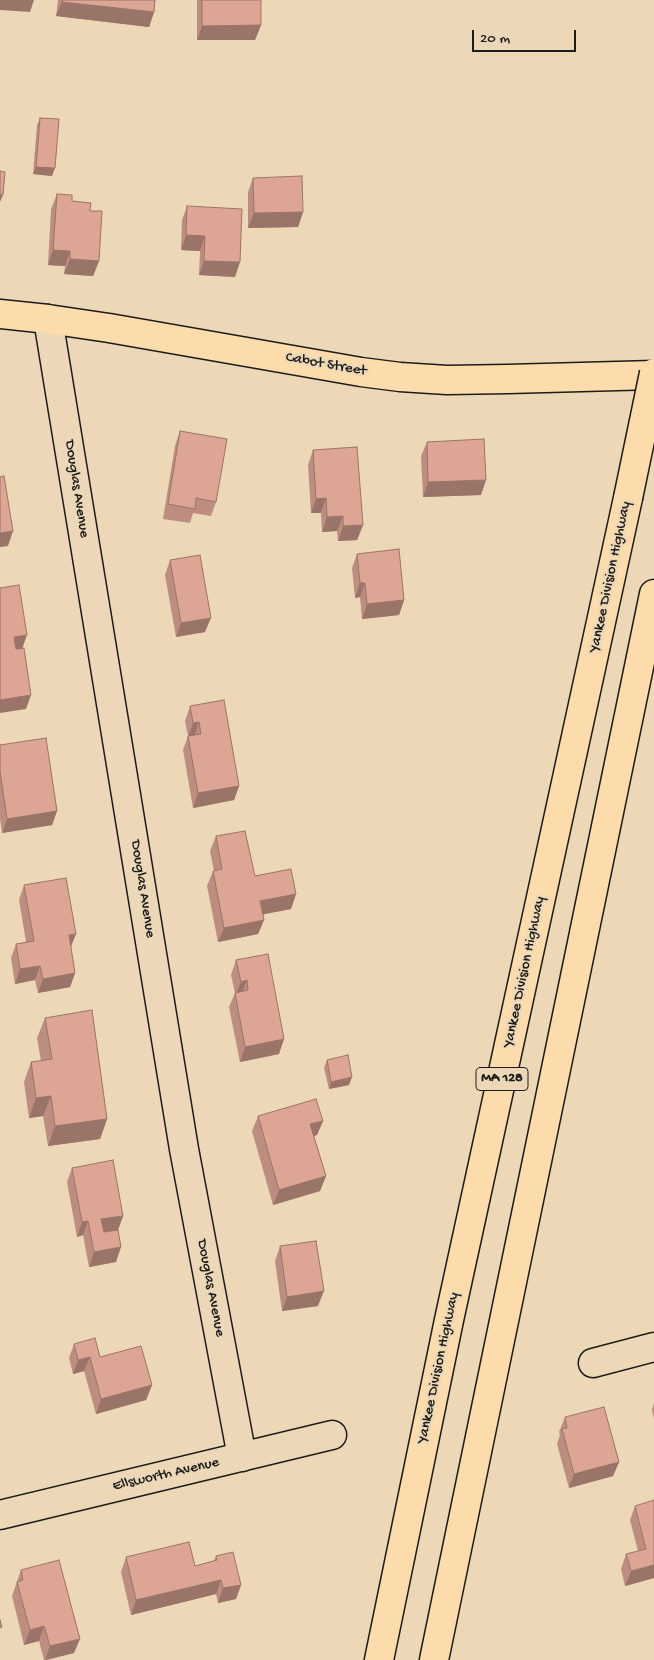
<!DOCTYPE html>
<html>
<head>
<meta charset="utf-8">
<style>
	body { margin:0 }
	#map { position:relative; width:654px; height:1660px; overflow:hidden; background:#ecd8b6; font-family:"Gochi Hand",sans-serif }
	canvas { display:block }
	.scale { position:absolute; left:472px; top:30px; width:104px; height:22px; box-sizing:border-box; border:2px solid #1c1c1c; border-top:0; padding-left:6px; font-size:15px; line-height:18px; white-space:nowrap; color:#1c1c1c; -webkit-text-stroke:4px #ecd8b6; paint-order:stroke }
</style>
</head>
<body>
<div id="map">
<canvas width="654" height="1660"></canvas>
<div class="scale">20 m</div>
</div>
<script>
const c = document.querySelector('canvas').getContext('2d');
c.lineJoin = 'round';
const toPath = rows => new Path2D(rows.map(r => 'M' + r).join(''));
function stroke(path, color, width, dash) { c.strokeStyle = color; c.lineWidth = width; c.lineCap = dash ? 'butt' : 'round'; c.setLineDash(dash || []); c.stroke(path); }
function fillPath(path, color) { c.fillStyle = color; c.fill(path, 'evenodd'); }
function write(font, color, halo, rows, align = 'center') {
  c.font = font + ' "Gochi Hand",sans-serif'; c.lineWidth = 4.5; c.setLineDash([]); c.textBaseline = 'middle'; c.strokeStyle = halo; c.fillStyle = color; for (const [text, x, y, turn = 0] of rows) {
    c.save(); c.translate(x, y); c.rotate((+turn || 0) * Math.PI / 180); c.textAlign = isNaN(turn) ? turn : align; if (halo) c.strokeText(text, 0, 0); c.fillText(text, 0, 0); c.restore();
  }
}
const minor = toPath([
	[48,319,184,1149,242,1457],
	[593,1363,654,1347],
	[0,1515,332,1435]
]);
const major = toPath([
	[0,314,48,319,109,328,361,372,400,377,447,380,508,379,654,375]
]);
const highway = toPath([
	[379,1660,449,1320,628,498],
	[434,1660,654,594]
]);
stroke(minor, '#1c1c1c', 31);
stroke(major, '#1c1c1c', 31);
stroke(highway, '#1c1c1c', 31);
stroke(minor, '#ecd8b6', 28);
stroke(major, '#fddcac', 28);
stroke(highway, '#fddcac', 28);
const highwayBridge = toPath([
	[628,498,654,373]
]);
stroke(highwayBridge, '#1c1c1c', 31, []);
stroke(highwayBridge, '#fddcac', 28);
fillPath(toPath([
	[58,0,155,0,154,12,149,27,56,16],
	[197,0,261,0,261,25,255,40,197,40],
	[40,118,52,176,33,174,37,125],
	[253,178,303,212,298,227,248,228,248,192],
	[57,194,90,211,99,261,93,276,64,274,65,266,48,265,51,209],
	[187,206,235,277,199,275,200,251,181,250,182,220],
	[180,431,216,502,211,516,193,513,190,523,163,519,175,446],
	[427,442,481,495,423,497,421,456],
	[313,450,363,525,357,540,338,541,337,531,322,532,321,513,311,513,308,465],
	[357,554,404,600,399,615,362,619,360,597,355,598,352,568],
	[170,560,205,632,176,637,165,575],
	[190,706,239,786,234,800,193,808,183,750,188,736,185,721],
	[0,745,57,811,52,825,2,833,0,819],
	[216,836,255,876,296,894,291,909,263,914,264,920,258,934,218,942,207,886,213,871,214,871,210,851],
	[24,885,76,934,71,947,75,973,70,987,38,993,35,980,15,984,11,958,16,944,26,942,19,900],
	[268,954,279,1054,240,1062,229,1007,235,993,231,975,236,960],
	[45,1018,107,1119,100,1139,48,1146,43,1116,29,1118,24,1082,31,1062,41,1061,37,1038],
	[327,1060,349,1085,329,1089,324,1068],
	[258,1116,323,1121,317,1135,314,1136,326,1176,320,1191,273,1205,252,1131],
	[72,1168,123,1216,118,1230,116,1262,89,1267,83,1235,77,1237,67,1182],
	[280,1246,318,1306,282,1311,275,1261],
	[74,1344,152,1385,146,1400,96,1414,84,1371,73,1374,69,1358],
	[654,1403,654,1419,652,1410],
	[565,1417,619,1462,613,1476,569,1488,557,1444,560,1435,559,1432],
	[635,1506,654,1578,625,1586,621,1569,626,1554,638,1551,630,1520],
	[216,1556,241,1585,236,1599,218,1603,216,1594,131,1615,121,1572,126,1557,195,1566,214,1561],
	[21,1570,74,1653,47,1660,44,1660,39,1641,24,1645,12,1596]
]), '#bd8e7f');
fillPath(toPath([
	[0,0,34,0,30,12,0,10],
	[62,2,154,12,149,27,56,16],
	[261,25,255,40,197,40,202,26],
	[36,167,55,168,52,176,33,174],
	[0,195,3,195,0,202],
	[303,212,298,227,248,228,254,213],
	[186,235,205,236,200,251,181,250],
	[53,250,70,251,65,266,48,265],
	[70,259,99,261,93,276,64,274],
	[204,261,240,262,235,277,199,275],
	[486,480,481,495,423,497,428,482],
	[326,498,321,513,311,513,316,499],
	[343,516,337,531,322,532,327,517],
	[363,525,357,540,338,541,343,526],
	[13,531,8,546,0,547,0,533],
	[360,583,365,583,360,597,355,598],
	[404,600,399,615,362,619,367,604],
	[211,618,205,632,176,637,181,623],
	[27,635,22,649,8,651,14,637],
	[31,695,26,709,0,713,0,700],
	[199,722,194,737,188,738,193,723],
	[239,786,234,800,193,808,198,793],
	[57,811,52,825,2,833,7,819],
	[296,894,291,909,255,916,260,901],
	[264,920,258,934,218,942,224,928],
	[76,934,70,948,69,935],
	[40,966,35,980,15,984,20,969],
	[75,973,70,987,38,993,43,979],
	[247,980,241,995,235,996,241,982],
	[284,1039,279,1054,240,1062,245,1047],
	[352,1077,349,1085,329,1089,331,1082],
	[51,1096,43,1116,29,1118,36,1098],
	[107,1119,100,1139,48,1146,55,1126],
	[323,1121,317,1135,305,1139,310,1124],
	[326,1176,320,1191,273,1205,279,1190],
	[123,1216,118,1230,96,1234,101,1219],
	[88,1221,83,1235,77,1237,82,1222],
	[121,1247,116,1262,89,1267,94,1252],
	[324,1291,318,1306,282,1311,287,1297],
	[90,1357,84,1371,73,1374,78,1360],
	[152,1385,146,1400,96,1414,101,1399],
	[619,1462,613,1476,569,1488,574,1474],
	[654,1565,654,1578,625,1586,631,1571],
	[221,1580,216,1594,131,1615,136,1600],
	[241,1585,236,1599,218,1603,223,1588],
	[44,1626,39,1641,24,1645,30,1630],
	[80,1639,74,1653,45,1660,50,1646]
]), '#9a7468');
const building = toPath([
	[62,0,155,0,154,12,62,2,62,0],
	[202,0,261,0,261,25,202,26,202,0],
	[40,118,59,119,55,168,36,167,40,118],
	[0,171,5,172,3,195,0,195,0,171],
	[302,176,303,212,254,213,253,178,302,176],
	[57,194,72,195,72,201,91,203,90,211,102,211,99,261,70,259,70,251,53,250,57,194],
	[187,206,242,209,240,262,204,261,205,236,186,235,187,206],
	[180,431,227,439,216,502,196,498,195,509,168,504,180,431],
	[484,439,486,480,428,482,427,442,484,439],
	[357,447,363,525,343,526,343,516,327,517,326,498,316,499,313,450,357,447],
	[4,476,13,531,0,533,0,477,4,476],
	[399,549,404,600,367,604,365,583,360,583,357,554,399,549],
	[200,555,211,618,181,623,170,560,200,555],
	[19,585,27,635,14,637,16,649,24,648,31,695,0,700,0,588,19,585],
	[224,700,239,786,198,793,188,736,201,734,199,722,193,723,190,706,224,700],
	[46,738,57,811,7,819,0,771,0,745,46,738],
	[245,831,255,876,291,869,296,894,260,901,264,920,224,928,213,871,222,869,216,836,245,831],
	[66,878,76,934,69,935,75,973,43,979,40,966,20,969,16,944,34,941,24,885,66,878],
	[268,954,284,1039,245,1047,235,993,248,990,247,980,241,982,236,960,268,954],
	[92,1010,107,1119,55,1126,51,1096,36,1098,31,1062,52,1059,45,1018,92,1010],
	[348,1055,352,1077,331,1082,327,1060,348,1055],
	[316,1099,323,1121,310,1124,326,1176,279,1190,258,1116,316,1099],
	[113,1160,123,1216,101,1219,104,1232,118,1230,121,1247,94,1252,88,1221,82,1222,72,1168,113,1160],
	[316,1241,324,1291,287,1297,280,1246,316,1241],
	[95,1338,100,1357,141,1346,152,1385,101,1399,90,1357,78,1360,74,1344,95,1338],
	[604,1407,619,1462,574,1474,562,1429,567,1428,565,1417,604,1407],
	[654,1500,654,1565,631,1571,626,1554,646,1549,635,1506,654,1500],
	[189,1542,195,1566,217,1560,216,1556,233,1552,241,1585,223,1588,221,1580,136,1600,126,1557,189,1542],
	[59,1560,80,1639,50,1646,44,1626,30,1630,17,1582,23,1580,21,1570,59,1560],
	[0,1620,2,1627,0,1628,0,1620]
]);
fillPath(building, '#dca594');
stroke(building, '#9a7468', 1);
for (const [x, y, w] of [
	[502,1079,52]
]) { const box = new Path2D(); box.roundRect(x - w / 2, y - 11.5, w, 23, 4); c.fillStyle = '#ecd8b6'; c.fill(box); stroke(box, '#1c1c1c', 1); }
write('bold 14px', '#1c1c1c', null, [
	["MA 128",502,1079]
]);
write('15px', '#1c1c1c', '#ecd8b6', [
	["Cabot Street",326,365,10],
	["Douglas Avenue",76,489,81],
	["Yankee Division Highway",611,577,-78],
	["Douglas Avenue",142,889,81],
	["Yankee Division Highway",525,972,-78],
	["Douglas Avenue",210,1288,79],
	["Yankee Division Highway",439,1368,-78],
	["Ellsworth Avenue",166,1475,-13]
]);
</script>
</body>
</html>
